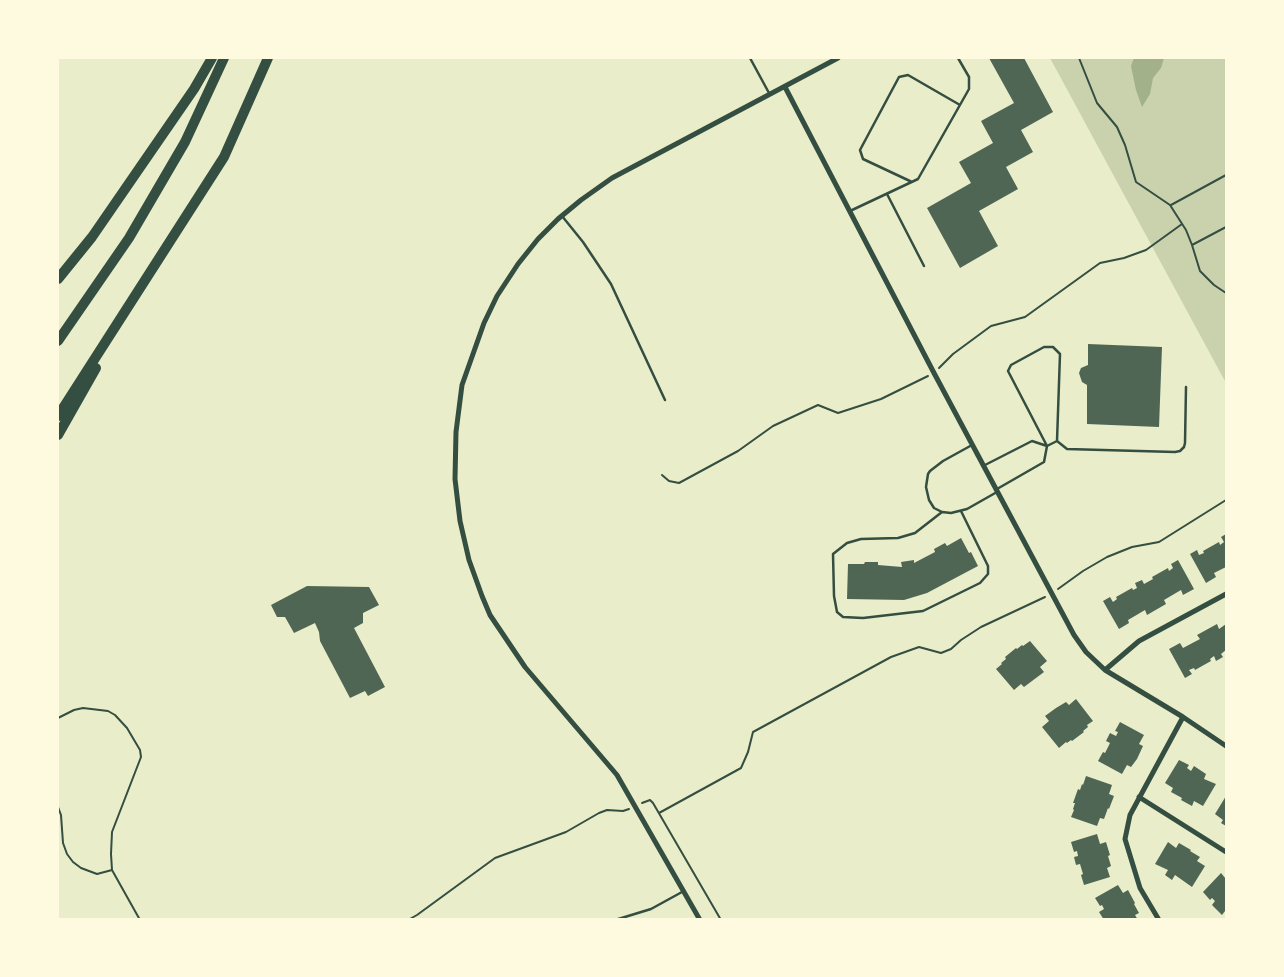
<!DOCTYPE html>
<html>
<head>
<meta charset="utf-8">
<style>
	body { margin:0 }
	#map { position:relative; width:1284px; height:977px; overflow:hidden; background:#e9edc9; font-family:Arial,sans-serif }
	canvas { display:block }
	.frame { position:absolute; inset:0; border:59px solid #fefae0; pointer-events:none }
</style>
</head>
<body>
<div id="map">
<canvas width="1284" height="977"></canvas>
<div class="frame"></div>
</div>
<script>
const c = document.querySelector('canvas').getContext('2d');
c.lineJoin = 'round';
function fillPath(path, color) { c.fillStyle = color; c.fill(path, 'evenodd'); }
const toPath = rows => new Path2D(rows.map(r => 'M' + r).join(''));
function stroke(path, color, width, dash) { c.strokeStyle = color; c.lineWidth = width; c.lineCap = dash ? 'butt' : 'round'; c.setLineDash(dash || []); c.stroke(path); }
fillPath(toPath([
	[1050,58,1226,58,1226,383]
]), '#cad2ad');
fillPath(toPath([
	[1134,58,1164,58,1161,68,1153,78,1150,94,1142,107,1136,90,1131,66]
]), '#a3b18a');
fillPath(toPath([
	[989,58,1024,58,1053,112,1021,130,1033,152,1006,167,1018,189,979,211,998,246,960,268,927,208,971,183,959,162,993,143,981,121,1014,103],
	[1088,344,1162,347,1159,427,1087,424,1087,385,1082,382,1079,373,1081,368,1088,365],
	[1226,534,1226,567,1214,573,1216,577,1206,583,1190,554,1197,550,1199,555,1204,553,1203,551,1219,542,1220,545,1224,542,1221,537],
	[961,538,969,553,971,552,978,566,927,593,904,600,847,599,848,564,864,564,865,562,878,562,878,565,902,567,901,562,914,560,914,563,935,552,934,549,945,543,947,546],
	[1178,560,1194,589,1183,595,1181,590,1164,600,1166,604,1147,615,1145,610,1128,620,1129,623,1119,629,1103,601,1110,597,1113,602,1117,599,1116,597,1132,588,1133,590,1137,588,1135,583,1142,580,1144,584,1153,579,1152,577,1168,568,1169,571,1173,568,1171,564],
	[307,586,369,587,379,605,363,613,363,623,354,628,385,687,368,696,365,691,350,698,320,641,319,632,315,623,294,633,285,617,277,617,271,605],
	[1217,624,1219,629,1226,624,1226,650,1221,654,1223,657,1216,661,1214,656,1210,659,1211,661,1195,670,1194,668,1189,670,1192,674,1185,678,1169,649,1180,643,1183,648,1200,639,1197,635],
	[1030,641,1047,661,1040,667,1044,672,1024,687,1021,684,1014,690,996,669,1002,664,1001,663,1006,659,1005,657,1016,648,1017,649,1022,645,1023,646],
	[1076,699,1093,721,1087,725,1088,727,1083,731,1084,732,1072,741,1071,740,1067,743,1066,742,1059,748,1042,727,1049,721,1045,716,1056,708,1066,702,1069,705],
	[1120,722,1144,735,1139,744,1143,746,1137,759,1131,767,1127,765,1122,774,1098,761,1103,752,1105,753,1110,743,1106,741,1110,733,1116,736,1118,732,1115,731],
	[1179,760,1189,765,1187,768,1191,771,1194,766,1206,774,1204,779,1216,784,1203,806,1194,801,1192,806,1181,800,1182,798,1171,792,1173,788,1165,783],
	[1086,776,1112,785,1109,794,1114,796,1109,809,1108,808,1104,819,1100,818,1097,826,1071,817,1074,810,1073,809,1075,803,1073,803,1078,789,1080,790,1082,784,1083,785],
	[1226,796,1226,826,1221,823,1223,820,1215,814],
	[1097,834,1100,844,1106,842,1110,855,1108,856,1111,866,1107,868,1110,877,1084,885,1081,875,1083,874,1080,864,1076,865,1074,857,1078,856,1077,851,1074,852,1071,842],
	[1168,842,1176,848,1179,843,1191,850,1190,851,1200,857,1197,861,1205,866,1192,887,1175,875,1172,880,1165,875,1168,870,1155,864],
	[1221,873,1226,879,1226,912,1225,911,1222,915,1212,905,1215,901,1212,898,1210,900,1203,892],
	[1118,885,1123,893,1128,890,1135,903,1134,904,1139,913,1135,915,1138,920,1104,920,1099,912,1104,909,1102,905,1100,906,1095,898]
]), '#4f6655');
stroke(toPath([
	[1079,58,1097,103,1117,127,1125,145,1136,182,1170,205,1186,230,1192,245,1200,271,1214,285,1226,293],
	[1171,205,1226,175],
	[1192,245,1226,227],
	[939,368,953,354,991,326,1025,317,1100,263,1124,258,1146,250,1182,224],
	[662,475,669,481,679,483,738,451,773,426,818,405,838,413,881,399,928,376],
	[1058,589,1083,571,1107,557,1132,547,1159,542,1226,500],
	[58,718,74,710,83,708,108,711,115,715,127,728,140,750,141,757,112,832,111,854,112,870,140,920],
	[642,803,650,800,653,803,721,920],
	[58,807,61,815,63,843,67,854,73,862,81,868,97,874,112,870],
	[659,813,741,768,748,752,753,732,891,657,919,647,941,653,951,649,961,640,981,627,1045,597],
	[408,920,417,915,495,858,566,832,599,813,607,810,623,811,629,809]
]), '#344e41', 2);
stroke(toPath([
	[750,58,769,93],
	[912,182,863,159,860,150,899,77,908,75,960,105],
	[887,194,924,266],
	[850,211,918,179,969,89,969,77,958,58],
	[562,216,583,242,611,284,665,400],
	[1057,441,1047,446,1008,371,1011,365,1044,347,1053,347,1060,354,1057,441,1067,449,1175,452,1180,451,1184,447,1185,443,1186,387],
	[972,445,943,461,930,471,928,474,926,487,929,500,934,508,942,512,951,513,967,509,997,492],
	[985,465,1032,441,1047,446,1044,462,997,489],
	[942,512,915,533,898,538,861,539,847,543,833,554,834,596,837,612,843,617,863,618,923,611,980,583,988,574,988,566,961,511],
	[615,920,651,909,682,892]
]), '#344e41', 2.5);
stroke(toPath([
	[785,87,934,373,1074,635,1086,652,1105,670,1183,717,1226,746],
	[1105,670,1139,641,1226,594],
	[1139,797,1226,852],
	[700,920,617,775,525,667,490,615,482,596,469,560,460,521,455,479,456,432,462,385,484,323,497,296,518,264,538,239,558,219,581,200,612,178,838,58],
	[1159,920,1140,888,1125,839,1130,815,1183,717]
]), '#344e41', 5);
stroke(toPath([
	[58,279,92,237,194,89,212,58],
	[58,341,129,238,185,142,224,58],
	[58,416,224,157,268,58],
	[58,435,96,368]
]), '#344e41', 10);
</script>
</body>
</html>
